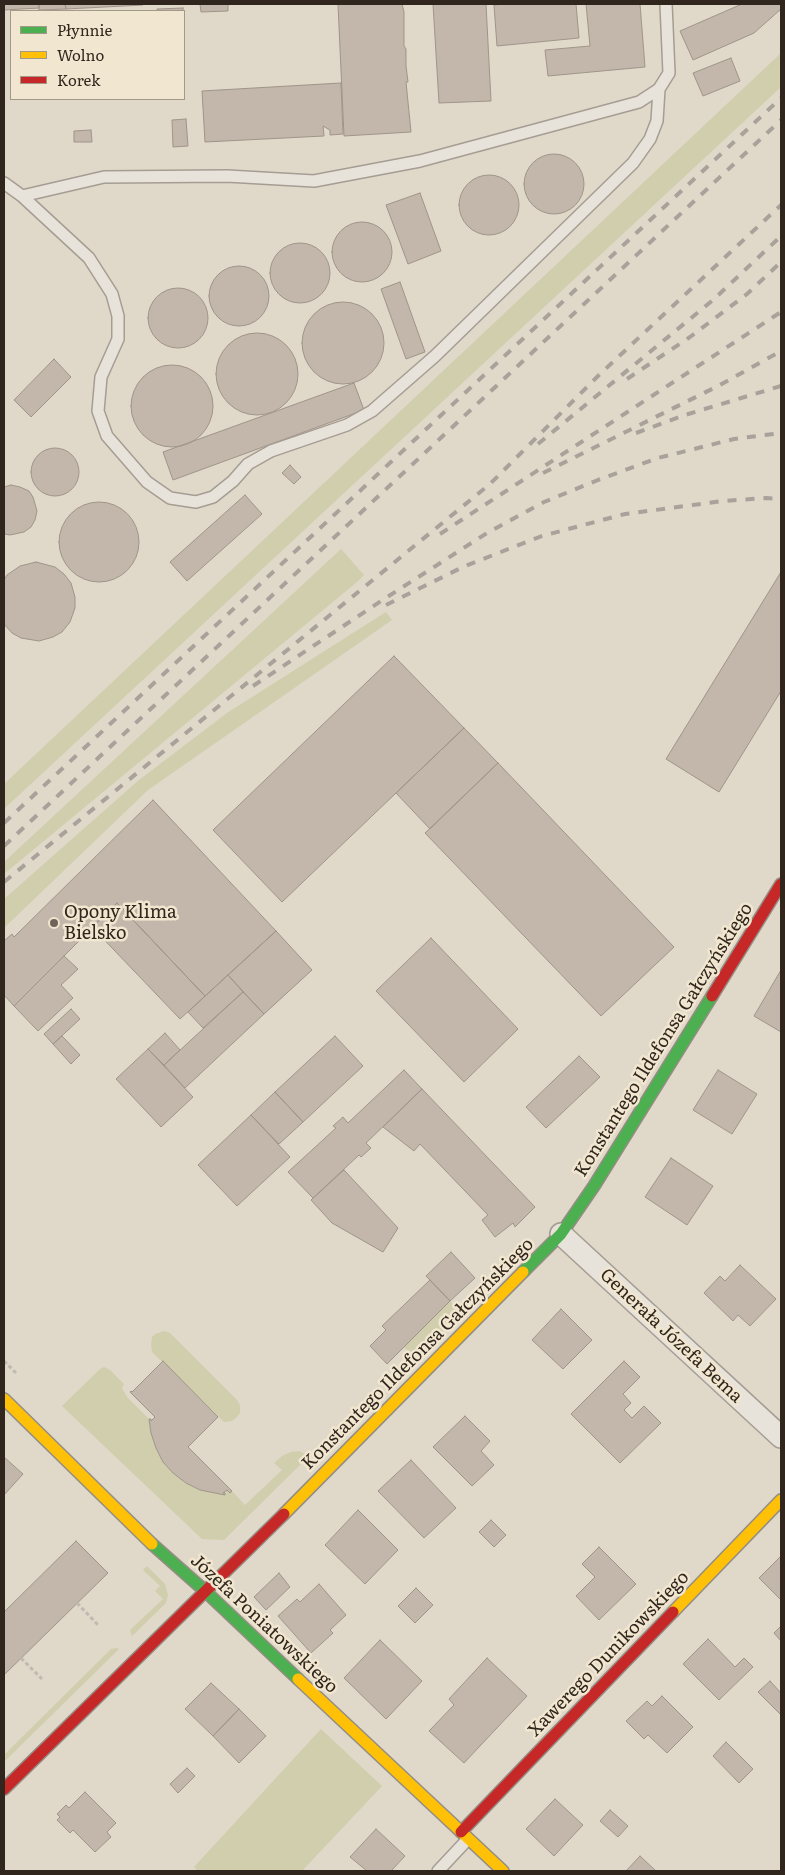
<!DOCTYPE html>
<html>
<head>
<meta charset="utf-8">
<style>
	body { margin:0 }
	#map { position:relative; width:785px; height:1875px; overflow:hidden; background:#e0d8c9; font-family:Literata,serif }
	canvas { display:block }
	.frame { position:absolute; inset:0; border:5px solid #31261d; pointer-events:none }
	.legend { position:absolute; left:10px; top:10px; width:175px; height:90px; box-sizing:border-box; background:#f1e6cf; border:1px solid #a49988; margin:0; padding:6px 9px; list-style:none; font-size:15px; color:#31261d }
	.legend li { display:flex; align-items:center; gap:10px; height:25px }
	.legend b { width:25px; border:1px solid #a49988 }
</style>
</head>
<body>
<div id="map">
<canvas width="785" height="1875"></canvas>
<div class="frame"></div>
<ul class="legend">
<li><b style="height:6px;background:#4caf50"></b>Płynnie</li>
<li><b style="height:6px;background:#ffc107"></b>Wolno</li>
<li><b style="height:6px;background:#c62828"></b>Korek</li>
</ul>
</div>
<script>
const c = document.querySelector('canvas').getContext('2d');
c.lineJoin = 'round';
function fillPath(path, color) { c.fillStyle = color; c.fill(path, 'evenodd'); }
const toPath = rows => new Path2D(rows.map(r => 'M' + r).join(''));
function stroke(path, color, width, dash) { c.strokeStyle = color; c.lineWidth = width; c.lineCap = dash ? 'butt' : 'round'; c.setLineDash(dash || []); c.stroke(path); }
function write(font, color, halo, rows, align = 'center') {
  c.font = font + ' Literata,serif'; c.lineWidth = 5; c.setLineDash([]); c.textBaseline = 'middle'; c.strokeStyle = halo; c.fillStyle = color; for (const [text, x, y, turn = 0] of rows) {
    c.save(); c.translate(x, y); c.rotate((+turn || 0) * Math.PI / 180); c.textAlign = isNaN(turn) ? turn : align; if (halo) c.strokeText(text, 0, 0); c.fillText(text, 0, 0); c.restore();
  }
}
fillPath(toPath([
	[781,53,781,87,4,809,4,784],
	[341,549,364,575,357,582,4,874,4,862],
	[386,612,392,620,148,790,4,928,4,899,139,780,227,713],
	[450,1301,461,1312,415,1358,404,1347],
	[164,1331,170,1333,238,1401,240,1406,240,1413,236,1418,232,1421,224,1422,152,1352,151,1345,152,1337,155,1334],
	[104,1367,110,1370,124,1384,122,1388,127,1397,149,1419,151,1433,156,1448,163,1462,173,1473,186,1483,200,1490,225,1495,225,1493,223,1493,227,1490,230,1493,232,1491,245,1505,282,1470,274,1463,282,1456,291,1452,299,1451,309,1456,224,1540,202,1539,62,1406,100,1369],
	[147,1566,165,1584,168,1595,166,1603,162,1607,132,1636,130,1630,163,1599,155,1591,160,1586,143,1570],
	[116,1648,119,1649,4,1762,4,1755,111,1649],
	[321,1729,382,1786,302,1871,198,1871,194,1867]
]), '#d0cead');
const building = toPath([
	[4,4,39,4,39,8,4,10,4,4],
	[39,4,65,4,66,9,39,10,39,4],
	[65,4,143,4,143,5,66,9,65,4],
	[200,4,228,4,228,11,201,12,200,4],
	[338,4,402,4,404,12,404,46,406,49,406,66,408,82,406,82,411,132,344,136,338,4],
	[433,4,486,4,491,101,439,103,433,4],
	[505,4,576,4,579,38,497,46,494,5,505,4],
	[586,4,640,4,645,67,548,76,545,50,590,46,586,4],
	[742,4,781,4,781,9,754,33,693,60,680,31,742,4],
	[183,8,183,11,157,11,157,9,183,8],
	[731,58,740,81,703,96,693,73,731,58],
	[341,83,343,134,330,135,330,130,323,126,324,136,205,142,202,91,341,83],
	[186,119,188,146,173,147,172,120,186,119],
	[91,130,92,142,74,142,74,131,91,130],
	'524 184a30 30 0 1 1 60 0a30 30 0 1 1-60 0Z',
	'459 205a30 30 0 1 1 60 0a30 30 0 1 1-60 0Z',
	[420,193,441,251,408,264,386,205,420,193],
	'332 252a30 30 0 1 1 60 0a30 30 0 1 1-60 0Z',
	'270 273a30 30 0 1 1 60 0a30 30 0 1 1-60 0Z',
	'209 296a30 30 0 1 1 60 0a30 30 0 1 1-60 0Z',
	[400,282,425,352,406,359,381,289,400,282],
	'148 318a30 30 0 1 1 60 0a30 30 0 1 1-60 0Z',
	'302 343a41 41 0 1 1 82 0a41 41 0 1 1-82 0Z',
	'216 374a41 41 0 1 1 82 0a41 41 0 1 1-82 0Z',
	[54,359,71,377,31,417,14,400,54,359],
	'131 406a41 41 0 1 1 82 0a41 41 0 1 1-82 0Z',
	[354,383,364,410,173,480,163,452,354,383],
	'31 472a24 24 0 1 1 48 0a24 24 0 1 1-48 0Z',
	[290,465,301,477,294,484,282,473,290,465],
	[11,485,20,487,29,491,33,497,37,511,35,520,31,527,24,532,10,535,4,534,4,487,11,485],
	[245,495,262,514,187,581,170,562,245,495],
	'59 542a40 40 0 1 1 80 0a40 40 0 1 1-80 0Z',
	[36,562,55,567,64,574,71,583,75,597,75,608,70,622,62,632,53,637,39,641,21,638,12,633,4,624,4,580,7,575,20,566,36,562],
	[781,572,781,691,719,792,666,759,781,572],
	[394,656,464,728,282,902,213,830,394,656],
	[464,728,498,763,430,829,396,793,464,728],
	[498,763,674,947,601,1016,425,833,498,763],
	[153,800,276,931,205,996,117,903,14,1006,4,995,4,941,12,934,14,937,153,800],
	[117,903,205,996,180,1019,92,927,117,903],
	[276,931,312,970,264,1014,228,975,276,931],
	[431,938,518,1029,464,1082,376,991,431,938],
	[64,956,78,969,61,985,73,998,38,1031,14,1006,64,956],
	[781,970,781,1032,754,1016,781,970],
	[228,975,243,992,203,1028,188,1012,228,975],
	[243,992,264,1014,185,1088,164,1065,243,992],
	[71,1009,80,1019,53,1044,44,1034,71,1009],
	[165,1033,180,1050,164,1065,148,1049,165,1033],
	[62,1036,80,1055,71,1064,53,1044,62,1036],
	[335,1036,363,1066,303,1122,275,1092,335,1036],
	[148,1049,193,1097,161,1127,116,1079,148,1049],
	[579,1056,600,1077,546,1128,526,1107,579,1056],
	[404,1070,422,1089,366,1143,371,1148,361,1157,359,1155,313,1198,288,1172,336,1128,333,1126,343,1117,348,1123,404,1070],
	[718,1070,757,1094,732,1134,693,1110,718,1070],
	[422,1089,535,1207,515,1227,513,1223,495,1237,482,1220,488,1215,420,1144,414,1151,383,1127,422,1089],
	[275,1092,303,1122,279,1144,251,1115,275,1092],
	[251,1115,290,1157,237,1206,198,1165,251,1115],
	[671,1158,713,1186,687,1225,645,1197,671,1158],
	[344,1170,398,1228,383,1252,332,1223,311,1200,344,1170],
	[451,1252,475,1278,450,1301,426,1276,451,1252],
	[740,1265,776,1299,750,1326,738,1315,733,1321,704,1293,720,1276,725,1281,740,1265],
	[430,1280,450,1301,387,1364,370,1346,386,1330,382,1326,430,1280],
	[561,1309,592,1340,563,1369,532,1340,561,1309],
	[163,1361,218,1417,188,1447,232,1491,230,1493,227,1490,223,1493,225,1493,225,1495,200,1490,186,1483,173,1473,163,1462,156,1448,151,1433,149,1419,151,1419,151,1421,155,1417,130,1392,131,1391,132,1392,163,1361],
	[624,1361,640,1377,623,1394,631,1403,624,1410,632,1418,644,1406,661,1423,620,1463,571,1414,624,1361],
	[465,1416,490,1441,481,1451,494,1465,472,1486,433,1447,465,1416],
	[4,1457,23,1474,4,1495,4,1457],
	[411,1460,456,1508,424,1538,378,1491,411,1460],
	[358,1510,398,1550,365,1584,325,1545,358,1510],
	[491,1520,506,1535,494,1547,479,1532,491,1520],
	[76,1541,108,1573,4,1675,4,1612,76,1541],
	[599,1547,636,1584,599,1620,576,1596,595,1577,582,1564,599,1547],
	[781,1556,781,1600,759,1578,781,1556],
	[279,1573,290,1587,266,1610,254,1597,279,1573],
	[319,1584,346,1615,330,1630,333,1633,311,1653,278,1616,297,1599,300,1602,319,1584],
	[416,1588,433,1605,415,1623,398,1606,416,1588],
	[781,1626,781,1641,774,1633,781,1626],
	[708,1639,735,1667,744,1658,753,1667,719,1700,683,1664,708,1639],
	[380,1640,422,1681,386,1719,344,1678,380,1640],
	[487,1658,527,1696,464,1763,429,1731,454,1705,449,1699,487,1658],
	[770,1681,781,1693,781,1715,758,1692,770,1681],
	[211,1683,239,1709,213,1736,185,1709,211,1683],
	[662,1696,693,1727,667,1753,648,1735,644,1739,626,1721,647,1701,652,1706,662,1696],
	[239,1709,266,1736,239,1763,213,1736,239,1709],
	[726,1742,753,1769,739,1783,713,1756,726,1742],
	[187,1768,195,1776,178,1793,170,1784,187,1768],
	[85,1792,116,1823,107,1832,111,1837,95,1852,73,1830,70,1833,57,1820,60,1817,57,1814,66,1805,69,1808,85,1792],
	[555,1799,583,1825,554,1856,526,1829,555,1799],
	[610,1810,628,1826,618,1837,600,1821,610,1810],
	[376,1829,405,1856,391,1871,367,1871,350,1857,376,1829],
	[640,1856,656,1871,626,1871,640,1856]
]);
fillPath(building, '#c3b7ab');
stroke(building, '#9f9489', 1);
const lane = toPath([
	[4,183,22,196,104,177,227,176,314,181,420,161,639,102,659,89,669,73,666,4],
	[22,196,89,258,112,294,118,316,118,339,101,377,98,411,107,436,147,482,170,498,196,502,213,497,233,481,248,464,271,451,347,425,372,411,435,356,633,163,650,139,657,121,659,89],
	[438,1871,468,1839]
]);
const street = toPath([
	[561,1234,781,1437]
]);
const fast = toPath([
	[523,1272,561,1234,594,1186,712,996],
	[152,1544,205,1591,298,1679]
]);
const slow = toPath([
	[4,1399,152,1544],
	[284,1514,523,1272],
	[673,1612,781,1500],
	[298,1679,503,1871]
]);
const jam = toPath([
	[712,996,781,884],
	[4,1789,284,1514],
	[461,1832,673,1612]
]);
stroke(lane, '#a59d93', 14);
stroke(street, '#a59d93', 24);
stroke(fast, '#948d83', 14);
stroke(slow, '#948d83', 14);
stroke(jam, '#948d83', 14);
stroke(toPath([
	[4,1361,16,1373],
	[77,1603,98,1625],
	[21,1658,42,1679]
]), '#c0bab2', 3, [4, 2.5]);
stroke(lane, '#e8e3da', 11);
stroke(street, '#e8e3da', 21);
stroke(fast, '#4caf50', 11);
stroke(slow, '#ffc107', 11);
stroke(jam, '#c62828', 11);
stroke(toPath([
	[627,379,690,337,747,294,781,262],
	[636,433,685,415,781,386],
	[538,444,713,300,781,236],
	[543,473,720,385,781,351],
	[440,534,781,312],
	[386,605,465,566,542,536,625,514,723,501,766,498,781,499],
	[253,686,381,601,487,533,544,502,598,480,658,458,734,439,781,433],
	[4,823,781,98],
	[4,846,781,120],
	[4,882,490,484,600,374,781,205]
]), '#a8a29b', 4, [9, 9]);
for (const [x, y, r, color] of [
	[54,923,5,"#6e6459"]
]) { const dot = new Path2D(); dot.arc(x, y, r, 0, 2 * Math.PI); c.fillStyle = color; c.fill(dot); stroke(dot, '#f1e6cf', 2); }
write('18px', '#31261d', '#f1e6cf', [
	["Opony Klima",64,913],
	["Bielsko",64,934]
], 'left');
write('18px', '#31261d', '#f1e6cf', [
	["Konstantego Ildefonsa Gałczyńskiego",664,1040,-58],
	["Generała Józefa Bema",671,1336,43],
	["Konstantego Ildefonsa Gałczyńskiego",418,1354,-45],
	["Józefa Poniatowskiego",264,1624,43],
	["Xawerego Dunikowskiego",609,1654,-46]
]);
</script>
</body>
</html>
